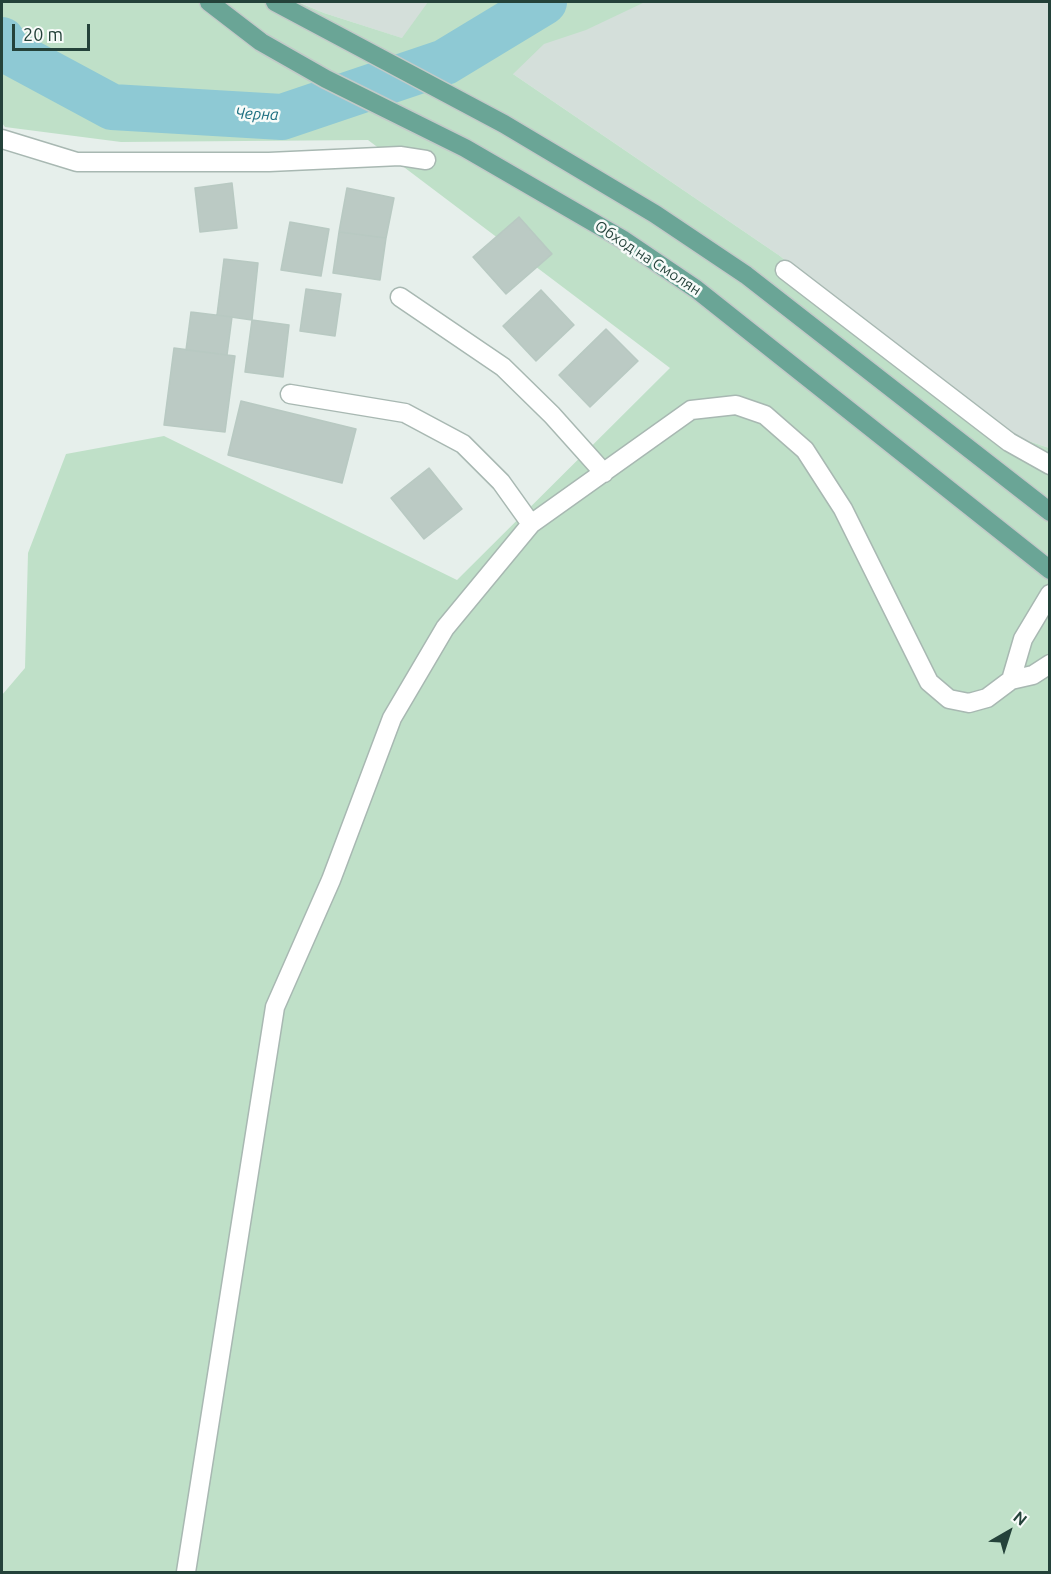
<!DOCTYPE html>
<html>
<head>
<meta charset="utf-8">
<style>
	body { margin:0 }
	#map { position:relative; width:1051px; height:1574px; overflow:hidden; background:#e6efeb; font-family:Ubuntu,sans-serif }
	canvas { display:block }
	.frame { position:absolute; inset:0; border:3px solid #24423a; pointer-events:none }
	.north { position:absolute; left:979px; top:1502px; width:60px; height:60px; -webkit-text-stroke:4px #f7fbf9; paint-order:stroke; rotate:39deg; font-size:16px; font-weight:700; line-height:24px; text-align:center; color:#24423a }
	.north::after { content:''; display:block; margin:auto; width:21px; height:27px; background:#24423a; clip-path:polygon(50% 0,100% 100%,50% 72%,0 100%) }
	.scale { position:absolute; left:12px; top:24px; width:78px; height:27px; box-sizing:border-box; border:3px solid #24423a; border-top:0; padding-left:8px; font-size:18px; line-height:21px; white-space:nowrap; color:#24423a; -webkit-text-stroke:4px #f7fbf9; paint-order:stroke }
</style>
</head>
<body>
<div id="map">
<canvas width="1051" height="1574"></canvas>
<div class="frame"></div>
<div class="north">N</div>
<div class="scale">20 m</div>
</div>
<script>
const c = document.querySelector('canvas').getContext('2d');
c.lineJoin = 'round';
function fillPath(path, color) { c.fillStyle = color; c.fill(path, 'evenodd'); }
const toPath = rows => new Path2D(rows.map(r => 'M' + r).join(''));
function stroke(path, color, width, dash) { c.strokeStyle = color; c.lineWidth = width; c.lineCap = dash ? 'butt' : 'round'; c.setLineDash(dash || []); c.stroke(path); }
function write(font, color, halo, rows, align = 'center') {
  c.font = font + ' Ubuntu,sans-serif'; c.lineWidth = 5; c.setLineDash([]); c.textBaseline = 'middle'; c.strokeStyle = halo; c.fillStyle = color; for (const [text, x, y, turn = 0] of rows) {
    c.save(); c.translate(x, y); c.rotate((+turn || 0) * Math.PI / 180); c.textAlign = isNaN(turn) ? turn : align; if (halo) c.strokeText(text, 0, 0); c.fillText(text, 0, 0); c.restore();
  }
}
fillPath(toPath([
	[298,2,1049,2,1049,448,978,424,780,256,513,74,324,13]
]), '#d4dfda');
fillPath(toPath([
	[2,2,298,2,324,13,402,38,428,2,645,2,586,30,544,44,513,74,780,256,978,424,1049,448,1049,1572,2,1572,2,695,25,668,28,553,66,454,164,436,457,580,670,368,368,140,121,142,5,127,2,123]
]), '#bfe0c8');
stroke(toPath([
	[2,40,8,51,112,107,282,117,445,62,544,2]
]), '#8ec9d4', 46);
const building = toPath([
	[232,183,237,228,200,232,195,188,232,183],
	[347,188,394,198,386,238,339,232,347,188],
	[519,217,552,254,506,294,473,257,519,217],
	[290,222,329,229,321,276,281,270,290,222],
	[339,232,386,238,380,280,333,273,339,232],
	[224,259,258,263,252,320,217,315,224,259],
	[306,289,341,294,335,336,300,331,306,289],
	[541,290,574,325,536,361,503,326,541,290],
	[191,312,232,317,227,355,186,350,191,312],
	[252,320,289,325,283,377,245,372,252,320],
	[606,329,638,361,590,407,559,375,606,329],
	[174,348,235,356,225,432,164,425,174,348],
	[241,401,356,429,342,483,228,455,241,401],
	[429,468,462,509,424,539,391,498,429,468]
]);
fillPath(building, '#bbcac4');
stroke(building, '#b8c9c2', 1.5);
const minor = toPath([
	[2,139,77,162,269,162,400,156,426,160],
	[785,270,1009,442,1050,465],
	[400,297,503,367,552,415,604,473],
	[290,394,405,413,463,444,501,482,531,524],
	[1011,680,1023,639,1050,594],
	[186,1572,275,1007,331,880,392,718,445,628,531,524,691,410,736,405,765,415,805,450,843,509,929,682,949,699,969,703,987,698,1011,680,1033,675,1050,664]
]);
const major = toPath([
	[209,2,261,42,326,79,465,148,622,239,696,289,1050,570],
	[275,2,504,124,655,214,746,275,1050,512]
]);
stroke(minor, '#a8b8b2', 21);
stroke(major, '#c2cac8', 21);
stroke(minor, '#fff', 18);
stroke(major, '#6aa596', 18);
write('15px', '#24423a', '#f7fbf9', [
	["Обход на Смолян",648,258,33]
]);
write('italic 16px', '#1c6f80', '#f7fbf9', [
	["Черна",257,114,2]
]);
</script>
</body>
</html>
